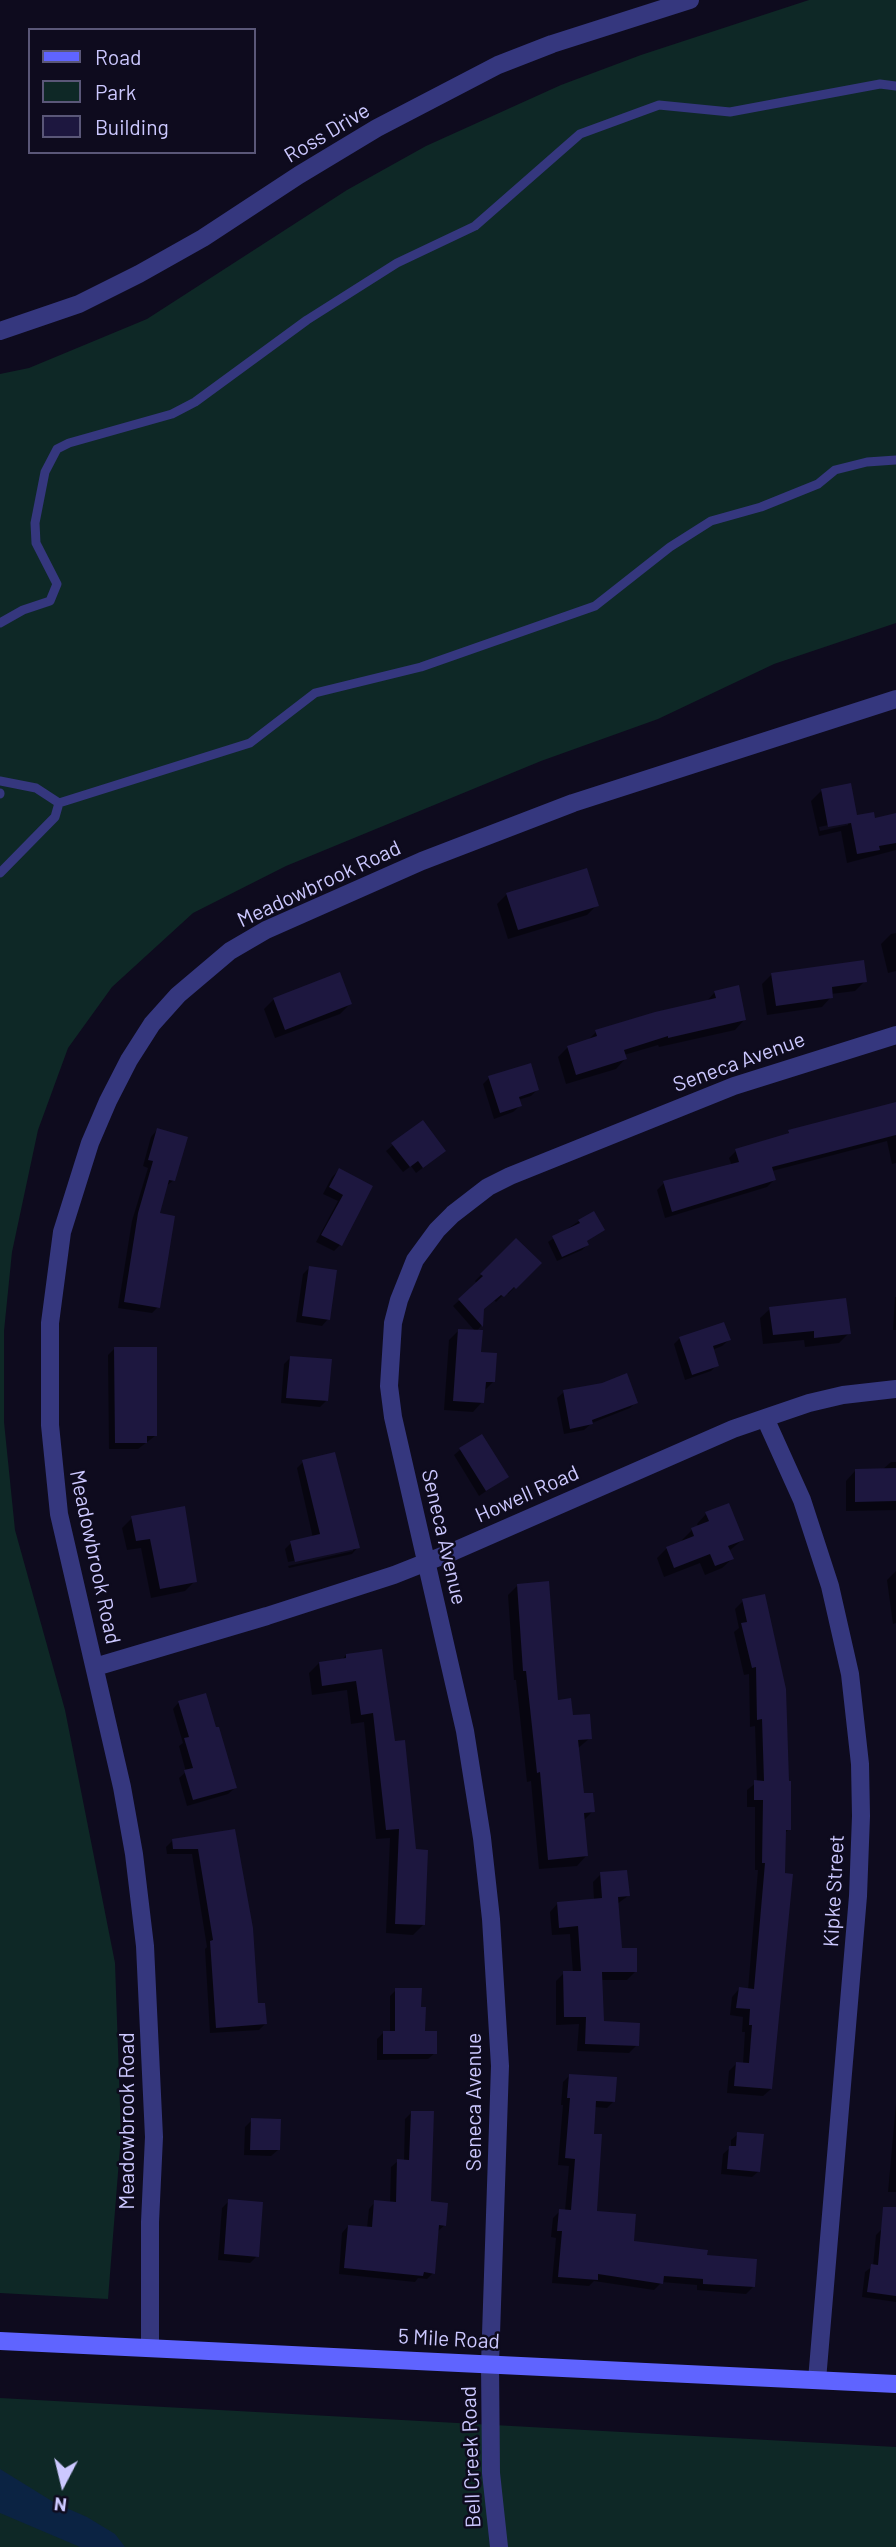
<!DOCTYPE html>
<html>
<head>
<meta charset="utf-8">
<style>
	body { margin:0 }
	#map { position:relative; width:896px; height:2547px; overflow:hidden; background:#0e0b1e; font-family:Barlow,sans-serif }
	canvas { display:block }
	.legend { position:absolute; left:28px; top:28px; width:228px; height:126px; box-sizing:border-box; background:#0e0b1e; border:2px solid #5a5778; margin:0; padding:9px 12px; list-style:none; font-size:21px; color:#ccc8ff }
	.legend li { display:flex; align-items:center; gap:14px; height:35px }
	.legend b { width:35px; border:2px solid #5a5778 }
	.north { position:absolute; left:28px; top:2449px; width:70px; height:70px; -webkit-text-stroke:5px #0e0b1e; paint-order:stroke; rotate:187deg; font-size:19px; font-weight:700; line-height:28px; text-align:center; color:#ccc8ff }
	.north::after { content:''; display:block; margin:auto; width:24px; height:32px; background:#ccc8ff; clip-path:polygon(50% 0,100% 100%,50% 72%,0 100%) }
</style>
</head>
<body>
<div id="map">
<canvas width="896" height="2547"></canvas>
<ul class="legend">
<li><b style="height:9px;background:#5f64ff"></b>Road</li>
<li><b style="height:19px;background:#0e2826"></b>Park</li>
<li><b style="height:19px;background:#1d173f"></b>Building</li>
</ul>
<div class="north">N</div>
</div>
<script>
const c = document.querySelector('canvas').getContext('2d');
c.lineJoin = 'round';
function fillPath(path, color) { c.fillStyle = color; c.fill(path, 'evenodd'); }
const toPath = rows => new Path2D(rows.map(r => 'M' + r).join(''));
function stroke(path, color, width, dash) { c.strokeStyle = color; c.lineWidth = width; c.lineCap = dash ? 'butt' : 'round'; c.setLineDash(dash || []); c.stroke(path); }
function write(font, color, halo, rows, align = 'center') {
  c.font = font + ' Barlow,sans-serif'; c.lineWidth = 5; c.setLineDash([]); c.textBaseline = 'middle'; c.strokeStyle = halo; c.fillStyle = color; for (const [text, x, y, turn = 0] of rows) {
    c.save(); c.translate(x, y); c.rotate((+turn || 0) * Math.PI / 180); c.textAlign = isNaN(turn) ? turn : align; if (halo) c.strokeText(text, 0, 0); c.fillText(text, 0, 0); c.restore();
  }
}
fillPath(toPath([
	[809,0,896,0,896,623,774,664,658,719,541,761,286,866,193,913,112,987,68,1048,38,1130,12,1252,4,1331,4,1422,15,1530,65,1710,115,1963,121,2135,108,2299,0,2293,0,374,29,368,147,319,347,190,426,146,561,85,641,55],
	[0,2398,896,2447,896,2547,0,2547]
]), '#0e2826');
fillPath(toPath([
	[0,2469,55,2503,87,2517,115,2534,125,2547,80,2547,0,2513]
]), '#0b2343');
fillPath(toPath([
	[821,791,856,817,874,820,896,815,896,850,847,863,841,831,819,836,811,801],
	[848,821,848,825,820,831,819,827],
	[507,894,597,905,587,915,508,939,497,904],
	[896,933,896,971,888,973,881,944,891,934],
	[772,974,865,981,855,991,831,994,831,997,822,1007,767,1015,762,984],
	[715,992,744,1020,735,1030,659,1047,658,1045,624,1055,625,1059,616,1069,566,1084,558,1057,568,1047,586,1042,596,1032,705,1003],
	[274,999,350,1004,340,1014,275,1038,264,1009],
	[489,1078,537,1090,531,1096,518,1100,520,1106,513,1112,494,1119,483,1084],
	[896,1105,896,1163,892,1164,887,1141,772,1171,774,1180,767,1187,665,1218,657,1190,664,1183,732,1166,729,1158,736,1151,785,1136,789,1132],
	[157,1130,174,1180,166,1186,157,1215,158,1307,152,1313,118,1308,132,1221,148,1168,143,1166,151,1137],
	[393,1145,437,1157,416,1173,411,1166,403,1172,386,1151],
	[339,1170,371,1187,340,1245,334,1251,316,1242,338,1201,323,1194,332,1177],
	[579,1221,603,1230,585,1242,587,1245,582,1250,557,1261,548,1242],
	[516,1240,539,1263,508,1294,506,1292,496,1302,494,1300,482,1310,481,1326,476,1332,479,1354,494,1381,483,1392,482,1402,473,1412,444,1410,449,1340,459,1330,475,1331,453,1306,477,1284,475,1281],
	[309,1268,328,1319,322,1326,296,1322,303,1274],
	[895,1297,896,1297,896,1330,893,1330],
	[770,1309,849,1333,839,1343,805,1347,804,1340,763,1344,760,1318],
	[680,1338,729,1340,722,1346,712,1350,717,1365,711,1371,685,1380,674,1344],
	[114,1349,155,1436,138,1449,109,1449,108,1355],
	[290,1358,327,1400,320,1407,281,1403,284,1364],
	[564,1392,636,1402,630,1408,592,1423,584,1430,564,1434,557,1398],
	[461,1449,507,1477,479,1496,454,1455],
	[303,1462,358,1547,352,1554,289,1568,288,1566,353,1551,353,1548,288,1562,285,1549,291,1543,313,1538,297,1468],
	[891,1462,896,1462,896,1510,846,1511,846,1481,855,1471,882,1470],
	[706,1514,742,1540,729,1551,732,1559,722,1568,705,1575,700,1563,664,1577,657,1558,667,1548,683,1542,682,1540,692,1530,698,1527,697,1524],
	[132,1518,195,1581,185,1591,151,1598,141,1548,127,1550,122,1528],
	[896,1571,896,1623,893,1624,887,1580],
	[518,1585,556,1702,590,1738,577,1749,582,1795,593,1811,583,1821,586,1856,577,1866,539,1869,531,1781,527,1782,516,1680,514,1680,508,1595],
	[764,1596,789,1829,784,1834,771,2089,763,2096,727,2093,729,2071,737,2063,743,2064,745,2032,742,2032,743,2017,730,2015,732,1997,739,1989,748,1990,758,1870,755,1870,755,1807,747,1807,747,1790,757,1782,755,1726,750,1727,749,1674,744,1675,734,1632,739,1628,735,1609,743,1601],
	[346,1655,393,1743,423,1925,413,1935,386,1933,390,1838,376,1839,364,1722,351,1724,347,1690,312,1695,309,1673,319,1663,341,1661],
	[179,1702,235,1788,228,1794,187,1806,179,1778,186,1772,179,1746,183,1743,173,1709],
	[234,1831,256,2005,265,2024,259,2030,210,2033,205,1949,207,1947,192,1854,167,1854,166,1847,173,1840],
	[601,1874,628,1896,617,1904,621,1949,635,1972,627,1980,601,1980,602,2022,637,2045,629,2053,577,2051,579,2024,556,2025,556,1981,564,1973,573,1973,570,1934,552,1935,550,1912,558,1903,594,1900,593,1882],
	[396,1990,420,2008,424,2033,435,2053,428,2059,377,2060,377,2039,384,2032,390,2032,390,1996],
	[570,2075,614,2101,607,2108,594,2107,592,2135,595,2212,632,2243,705,2257,753,2287,746,2294,697,2290,697,2285,662,2282,654,2290,594,2281,589,2286,552,2283,556,2238,551,2237,553,2218,560,2211,565,2211,569,2166,558,2165,563,2105,561,2105,563,2082],
	[896,2104,896,2192,888,2192],
	[412,2112,429,2203,445,2225,438,2231,433,2273,427,2279,418,2278,415,2282,339,2274,342,2233,348,2226,367,2228,369,2209,375,2202,390,2204,391,2167,398,2161,404,2161,405,2119],
	[252,2120,278,2150,271,2156,244,2155,245,2127],
	[738,2134,759,2171,752,2177,721,2174,723,2154,731,2147,731,2140],
	[229,2201,257,2256,250,2263,218,2260,222,2208],
	[882,2229,896,2230,896,2302,862,2297,865,2272,873,2266,876,2235]
]), '#0007');
fillPath(toPath([
	[851,783,857,815,874,812,875,818,896,813,896,843,879,846,880,850,857,854,851,823,828,827,821,789],
	[587,868,599,906,518,930,506,893],
	[864,960,867,982,832,987,833,998,776,1006,771,973],
	[340,972,352,1004,285,1030,273,998],
	[739,985,746,1020,668,1038,668,1036,624,1050,627,1059,576,1075,567,1046,597,1036,595,1030,655,1012,716,998,714,991],
	[531,1063,539,1090,519,1097,522,1106,500,1113,488,1076],
	[896,1102,896,1135,772,1167,776,1180,672,1212,663,1181,739,1162,735,1149,789,1133,788,1130],
	[423,1120,446,1151,423,1168,418,1161,410,1167,391,1143],
	[157,1128,188,1137,175,1181,169,1180,160,1213,175,1216,160,1308,124,1302,138,1213,153,1161,148,1160],
	[339,1168,373,1186,342,1246,321,1235,343,1195,329,1187],
	[594,1211,605,1230,587,1241,589,1245,562,1257,552,1236,580,1223,578,1220],
	[516,1238,542,1263,516,1289,514,1287,504,1297,501,1295,484,1309,483,1327,458,1299,483,1276,480,1274],
	[309,1266,337,1270,330,1320,302,1316],
	[846,1298,851,1334,814,1338,814,1331,773,1335,769,1307],
	[724,1322,731,1340,713,1346,719,1366,692,1375,679,1337],
	[458,1329,483,1330,481,1352,497,1353,495,1382,486,1382,484,1403,453,1401],
	[114,1347,157,1347,157,1436,147,1436,147,1443,115,1443],
	[290,1356,332,1359,328,1401,286,1398],
	[627,1373,638,1403,592,1420,593,1424,570,1429,563,1390,602,1383],
	[482,1434,509,1477,486,1491,459,1448],
	[335,1452,360,1548,295,1562,290,1541,320,1534,302,1460],
	[896,1468,896,1501,855,1502,855,1469],
	[729,1503,744,1540,728,1546,734,1559,715,1566,710,1554,674,1568,666,1547,694,1536,691,1528,709,1521,705,1512],
	[185,1506,197,1582,160,1589,150,1539,136,1541,131,1516],
	[549,1581,558,1700,571,1698,573,1715,590,1714,592,1739,578,1740,584,1793,593,1793,595,1812,584,1813,588,1856,548,1860,540,1772,537,1773,526,1671,523,1671,517,1584],
	[765,1594,786,1689,789,1781,791,1781,791,1830,786,1830,785,1873,793,1874,772,2089,734,2086,736,2062,749,2063,752,2025,749,2025,750,2009,736,2008,739,1987,754,1989,765,1863,762,1863,763,1800,754,1800,754,1780,764,1781,762,1719,757,1720,756,1667,752,1668,741,1623,747,1622,742,1599],
	[382,1649,395,1741,405,1740,416,1849,428,1850,425,1925,395,1924,399,1829,386,1830,373,1713,361,1715,356,1681,322,1686,319,1662,346,1658,346,1654],
	[206,1693,216,1727,219,1727,237,1788,193,1800,184,1770,193,1768,184,1738,189,1737,178,1701],
	[235,1829,253,1928,258,2003,265,2003,267,2024,216,2028,210,1941,213,1940,198,1849,173,1849,172,1839],
	[627,1870,630,1896,618,1897,622,1948,637,1948,637,1972,602,1972,604,2021,640,2023,639,2046,585,2044,586,2017,564,2017,563,1971,581,1971,578,1926,559,1928,557,1902,602,1898,600,1872],
	[395,1988,422,1988,421,2007,426,2007,425,2031,437,2031,437,2054,383,2054,383,2031,395,2031],
	[569,2074,617,2077,615,2102,596,2101,594,2134,602,2134,597,2211,636,2214,634,2241,708,2250,707,2255,757,2259,755,2287,703,2284,703,2279,664,2276,663,2284,598,2274,598,2280,558,2277,562,2231,557,2231,559,2209,571,2210,575,2159,565,2158,570,2098,567,2098],
	[411,2111,434,2111,431,2201,448,2203,446,2226,439,2225,435,2274,424,2272,423,2276,344,2268,348,2225,372,2227,374,2200,396,2202,397,2159,409,2160],
	[251,2118,281,2119,280,2150,250,2150],
	[737,2132,764,2134,760,2172,727,2169,729,2146,736,2146],
	[228,2199,263,2202,259,2257,224,2254],
	[883,2207,896,2207,896,2296,867,2292,871,2264,878,2265]
]), '#1d173f');
stroke(toPath([
	[0,623,23,610,50,601,57,584,36,543,35,523,45,472,57,449,69,443,172,414,195,402,307,320,397,263,475,226,580,134,659,105,730,112,880,84,896,86],
	[0,781,36,788,59,803,55,817,0,873],
	[0,793,0,794],
	[59,803,250,743,315,693,421,667,595,606,670,547,711,521,761,507,818,484,835,470,867,462,896,460]
]), '#35377e', 9);
stroke(toPath([
	[0,331,79,304,139,274,203,238,299,175,377,128,498,65,552,44,690,0],
	[765,1418,802,1500,830,1586,850,1674,860,1764,861,1816,858,1896,817,2380],
	[95,1667,267,1616,394,1575,452,1552,733,1429,765,1418,809,1403,843,1395,896,1389],
	[150,2348,150,2222,154,2137,145,1946,134,1854,122,1787,59,1514,50,1425,50,1323,62,1232,90,1143,108,1101,129,1060,152,1024,178,995,230,951,266,930,422,861,573,803,896,699],
	[499,2547,491,2473,490,2364,500,2066,491,1919,482,1838,465,1731,393,1417,389,1386,393,1323,399,1300,415,1260,437,1230,453,1214,488,1187,510,1176,734,1086,896,1035]
]), '#35377e', 18);
stroke(toPath([
	[0,2341,896,2384]
]), '#5f64ff', 18);
write('21px', '#ccc8ff', '#0e0b1e', [
	["Ross Drive",327,133,-31],
	["Meadowbrook Road",319,884,-25],
	["Seneca Avenue",739,1062,-20],
	["Howell Road",527,1494,-24],
	["Seneca Avenue",444,1537,77],
	["Meadowbrook Road",95,1557,78],
	["Kipke Street",834,1891,-87],
	["Seneca Avenue",474,2102,-90],
	["Meadowbrook Road",127,2121,-90],
	["5 Mile Road",449,2339,3],
	["Bell Creek Road",471,2457,-92]
]);
</script>
</body>
</html>
